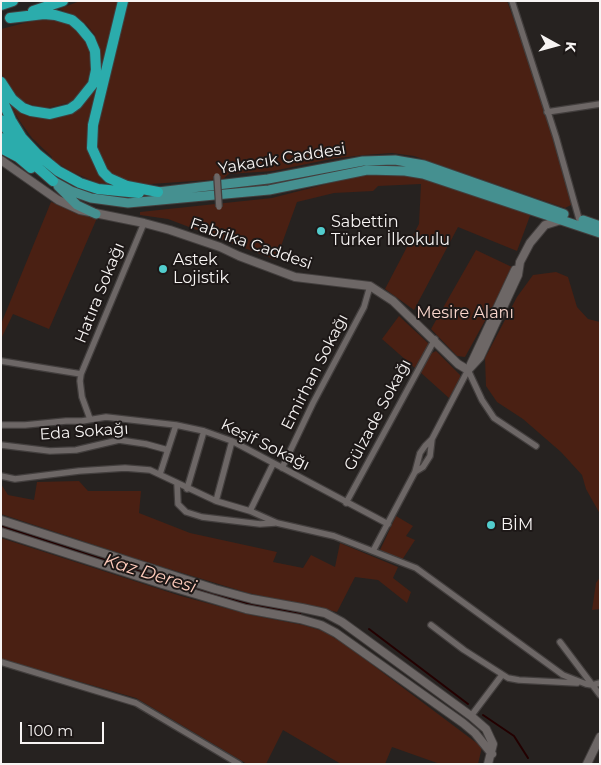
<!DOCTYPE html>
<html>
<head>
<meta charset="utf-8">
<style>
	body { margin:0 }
	#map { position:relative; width:601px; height:765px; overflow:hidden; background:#262220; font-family:Montserrat,sans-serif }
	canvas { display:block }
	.frame { position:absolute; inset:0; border:2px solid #f7f4f3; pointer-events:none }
	.north { position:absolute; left:531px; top:20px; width:50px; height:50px; -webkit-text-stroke:4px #1d1817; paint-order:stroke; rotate:97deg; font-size:14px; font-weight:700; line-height:20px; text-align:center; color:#f7f4f3 }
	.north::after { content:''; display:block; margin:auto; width:18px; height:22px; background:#f7f4f3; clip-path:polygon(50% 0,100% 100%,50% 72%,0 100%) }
	.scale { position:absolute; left:20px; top:722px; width:84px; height:22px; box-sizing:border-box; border:2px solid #f7f4f3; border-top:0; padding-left:6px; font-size:15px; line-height:18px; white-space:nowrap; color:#f7f4f3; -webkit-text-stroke:4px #1d1817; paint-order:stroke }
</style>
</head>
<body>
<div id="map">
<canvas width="601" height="765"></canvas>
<div class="frame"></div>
<div class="north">K</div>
<div class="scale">100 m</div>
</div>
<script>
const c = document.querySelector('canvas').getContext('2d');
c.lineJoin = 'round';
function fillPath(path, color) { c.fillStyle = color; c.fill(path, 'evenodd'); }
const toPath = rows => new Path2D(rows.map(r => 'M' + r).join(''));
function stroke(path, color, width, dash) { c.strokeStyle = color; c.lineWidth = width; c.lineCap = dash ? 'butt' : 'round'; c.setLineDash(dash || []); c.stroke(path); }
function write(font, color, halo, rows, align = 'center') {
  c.font = font + ' Montserrat,sans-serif'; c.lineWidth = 4; c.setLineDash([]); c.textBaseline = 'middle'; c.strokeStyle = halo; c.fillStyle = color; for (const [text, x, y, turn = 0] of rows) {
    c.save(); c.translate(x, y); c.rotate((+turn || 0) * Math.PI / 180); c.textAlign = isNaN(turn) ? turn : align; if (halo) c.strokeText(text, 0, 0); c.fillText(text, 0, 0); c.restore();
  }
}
fillPath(toPath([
	[80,1,118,1,102,67,101,55,95,35,87,25,76,16,59,9],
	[129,1,507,1,541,92,573,204,565,208,414,156,392,153,364,155,331,159,273,171,229,174,223,179,136,185,113,176,100,160,96,139,120,23],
	[44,18,56,19,67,23,78,30,84,37,92,53,92,74,78,97,68,103,47,108,28,104,18,97,11,90,1,73,1,29],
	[98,84,90,119,87,142,113,185,98,183,72,172,51,159,52,157,32,138,19,120,7,99,31,113,76,110,84,104,83,102],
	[388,173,415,175,531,213,517,251,458,227,414,310,385,289,419,224,421,184,378,186,373,191,334,193,297,202,276,260,168,219,140,215,140,212,272,198,358,176],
	[51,202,97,218,49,329,13,314,1,339,1,324],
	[476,250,514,268,465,357,457,356,431,329],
	[556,272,568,277,577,307,588,319,600,322,600,514,586,489,582,475,561,452,523,419,497,402,486,386,485,358,517,297,533,275],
	[399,316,429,344,415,368,382,339],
	[436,351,460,375,460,379,449,398,420,372,432,353],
	[79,481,88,491,141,491,139,513,190,533,277,552,273,562,303,568,311,555,335,567,340,543,398,567,393,578,411,592,407,603,378,580,355,577,337,612,248,593,143,561,1,514,1,484,8,495,34,500,37,482],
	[396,516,413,526,406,536,415,540,402,560,380,550],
	[1,538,181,596,251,615,303,625,323,631,346,645,482,747,478,764,440,764,392,747,385,764,341,764,283,730,266,764,247,764,136,698,1,659],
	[600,577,600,609,592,610,596,583]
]), '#4a2013');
stroke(toPath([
	[1,526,186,587,237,601,300,614],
	[369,629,468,704],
	[483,715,514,736,528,758]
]), '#230000', 2);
const street = toPath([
	[512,1,556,137,579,219],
	[547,112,600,104],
	[1,361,81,374],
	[468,370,482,400,494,418,536,446],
	[90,419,82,397,80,381,81,374,144,223],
	[1,425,25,425,66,421,82,421,106,417,176,425,204,431,232,441,388,524],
	[1,445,50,451,76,450,119,440,146,444,168,450],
	[282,468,313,403,364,307,370,286],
	[415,472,423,467,430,456,432,439],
	[160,474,176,425],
	[1,476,15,479,79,471,125,468,150,470,216,501,250,511,277,523,334,536,416,568,563,675,586,684,592,685,600,683],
	[177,483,178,504,186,512,202,517,260,524,275,523],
	[187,489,204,431],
	[216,501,232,441],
	[346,503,435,339],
	[250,511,273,464],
	[373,551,415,472,420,453,425,446,432,439,468,370],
	[431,625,464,650,508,678,519,680,577,683],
	[560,642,600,695],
	[1,662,136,703,239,764],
	[471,716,502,675]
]);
const secondary = toPath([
	[1,160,58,200,80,210,144,223,170,230,220,247,239,256,295,277,370,286,393,301,458,364,468,370],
	[471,364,515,270],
	[468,370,480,357,518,275,520,262,530,243,545,225,561,220],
	[1,520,215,589,252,599,302,608,325,613,342,622,471,716,486,729,493,744,488,764],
	[1,532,162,584,246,609,300,619,321,625,336,633,463,723,475,733,492,754],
	[587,764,600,737]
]);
const primary = toPath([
	[53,181,71,191,91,198,128,203,269,190,367,170,405,171,423,174,600,233],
	[58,186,77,205,96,214],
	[158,192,268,179,363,161,395,160,424,165,564,214],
	[583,220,600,226]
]);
const highway = toPath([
	[123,1,93,125,92,148,103,172,109,178,127,186,158,192],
	[1,5,13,1],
	[33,11,63,1],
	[1,82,12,99,23,108,31,111,50,114,70,109,77,104,93,84,96,70,95,51,90,39,80,27,72,20,55,15,44,14,10,18],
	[1,97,11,120,22,138,37,154,58,171,80,183,98,189,139,193],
	[1,120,17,146,36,166,53,181],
	[1,138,12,151],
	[1,148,18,157,31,168]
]);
stroke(street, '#423e3d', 8);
stroke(secondary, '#423e3d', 10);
stroke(primary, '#423e3d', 11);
stroke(highway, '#423e3d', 12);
stroke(street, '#6d6766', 5.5);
stroke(secondary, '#6d6766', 8);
stroke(primary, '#459090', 9);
stroke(highway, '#2bacac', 10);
const streetBridge = toPath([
	[217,176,219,207]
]);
stroke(streetBridge, '#423e3d', 8, []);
stroke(streetBridge, '#6d6766', 5.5);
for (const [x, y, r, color] of [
	[321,231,5,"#52cdcd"],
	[163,269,5,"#52cdcd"],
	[491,525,5,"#52cdcd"]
]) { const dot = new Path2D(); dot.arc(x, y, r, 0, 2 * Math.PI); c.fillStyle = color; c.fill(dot); stroke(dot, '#1d1817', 2); }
write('16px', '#f7f4f3', '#1d1817', [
	["Yakacık Caddesi",282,159,-9],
	["Fabrika Caddesi",251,244,19],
	["Hatıra Sokağı",100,293,-68],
	["Emirhan Sokağı",315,372,-63],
	["Gülzade Sokağı",378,415,-62],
	["Eda Sokağı",84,432,-4],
	["Keşif Sokağı",265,445,26]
]);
write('16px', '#f7f4f3', '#1d1817', [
	["Sabettin",331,222],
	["Türker İlkokulu",331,240],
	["Astek",173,260],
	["Lojistik",173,278],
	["BİM",501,525]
], 'left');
write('16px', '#f9d6cc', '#1d1817', [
	["Mesire Alanı",465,313]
]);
write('italic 18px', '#ffcbbb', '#1d1817', [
	["Kaz Deresi",150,574,17]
]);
</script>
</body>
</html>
